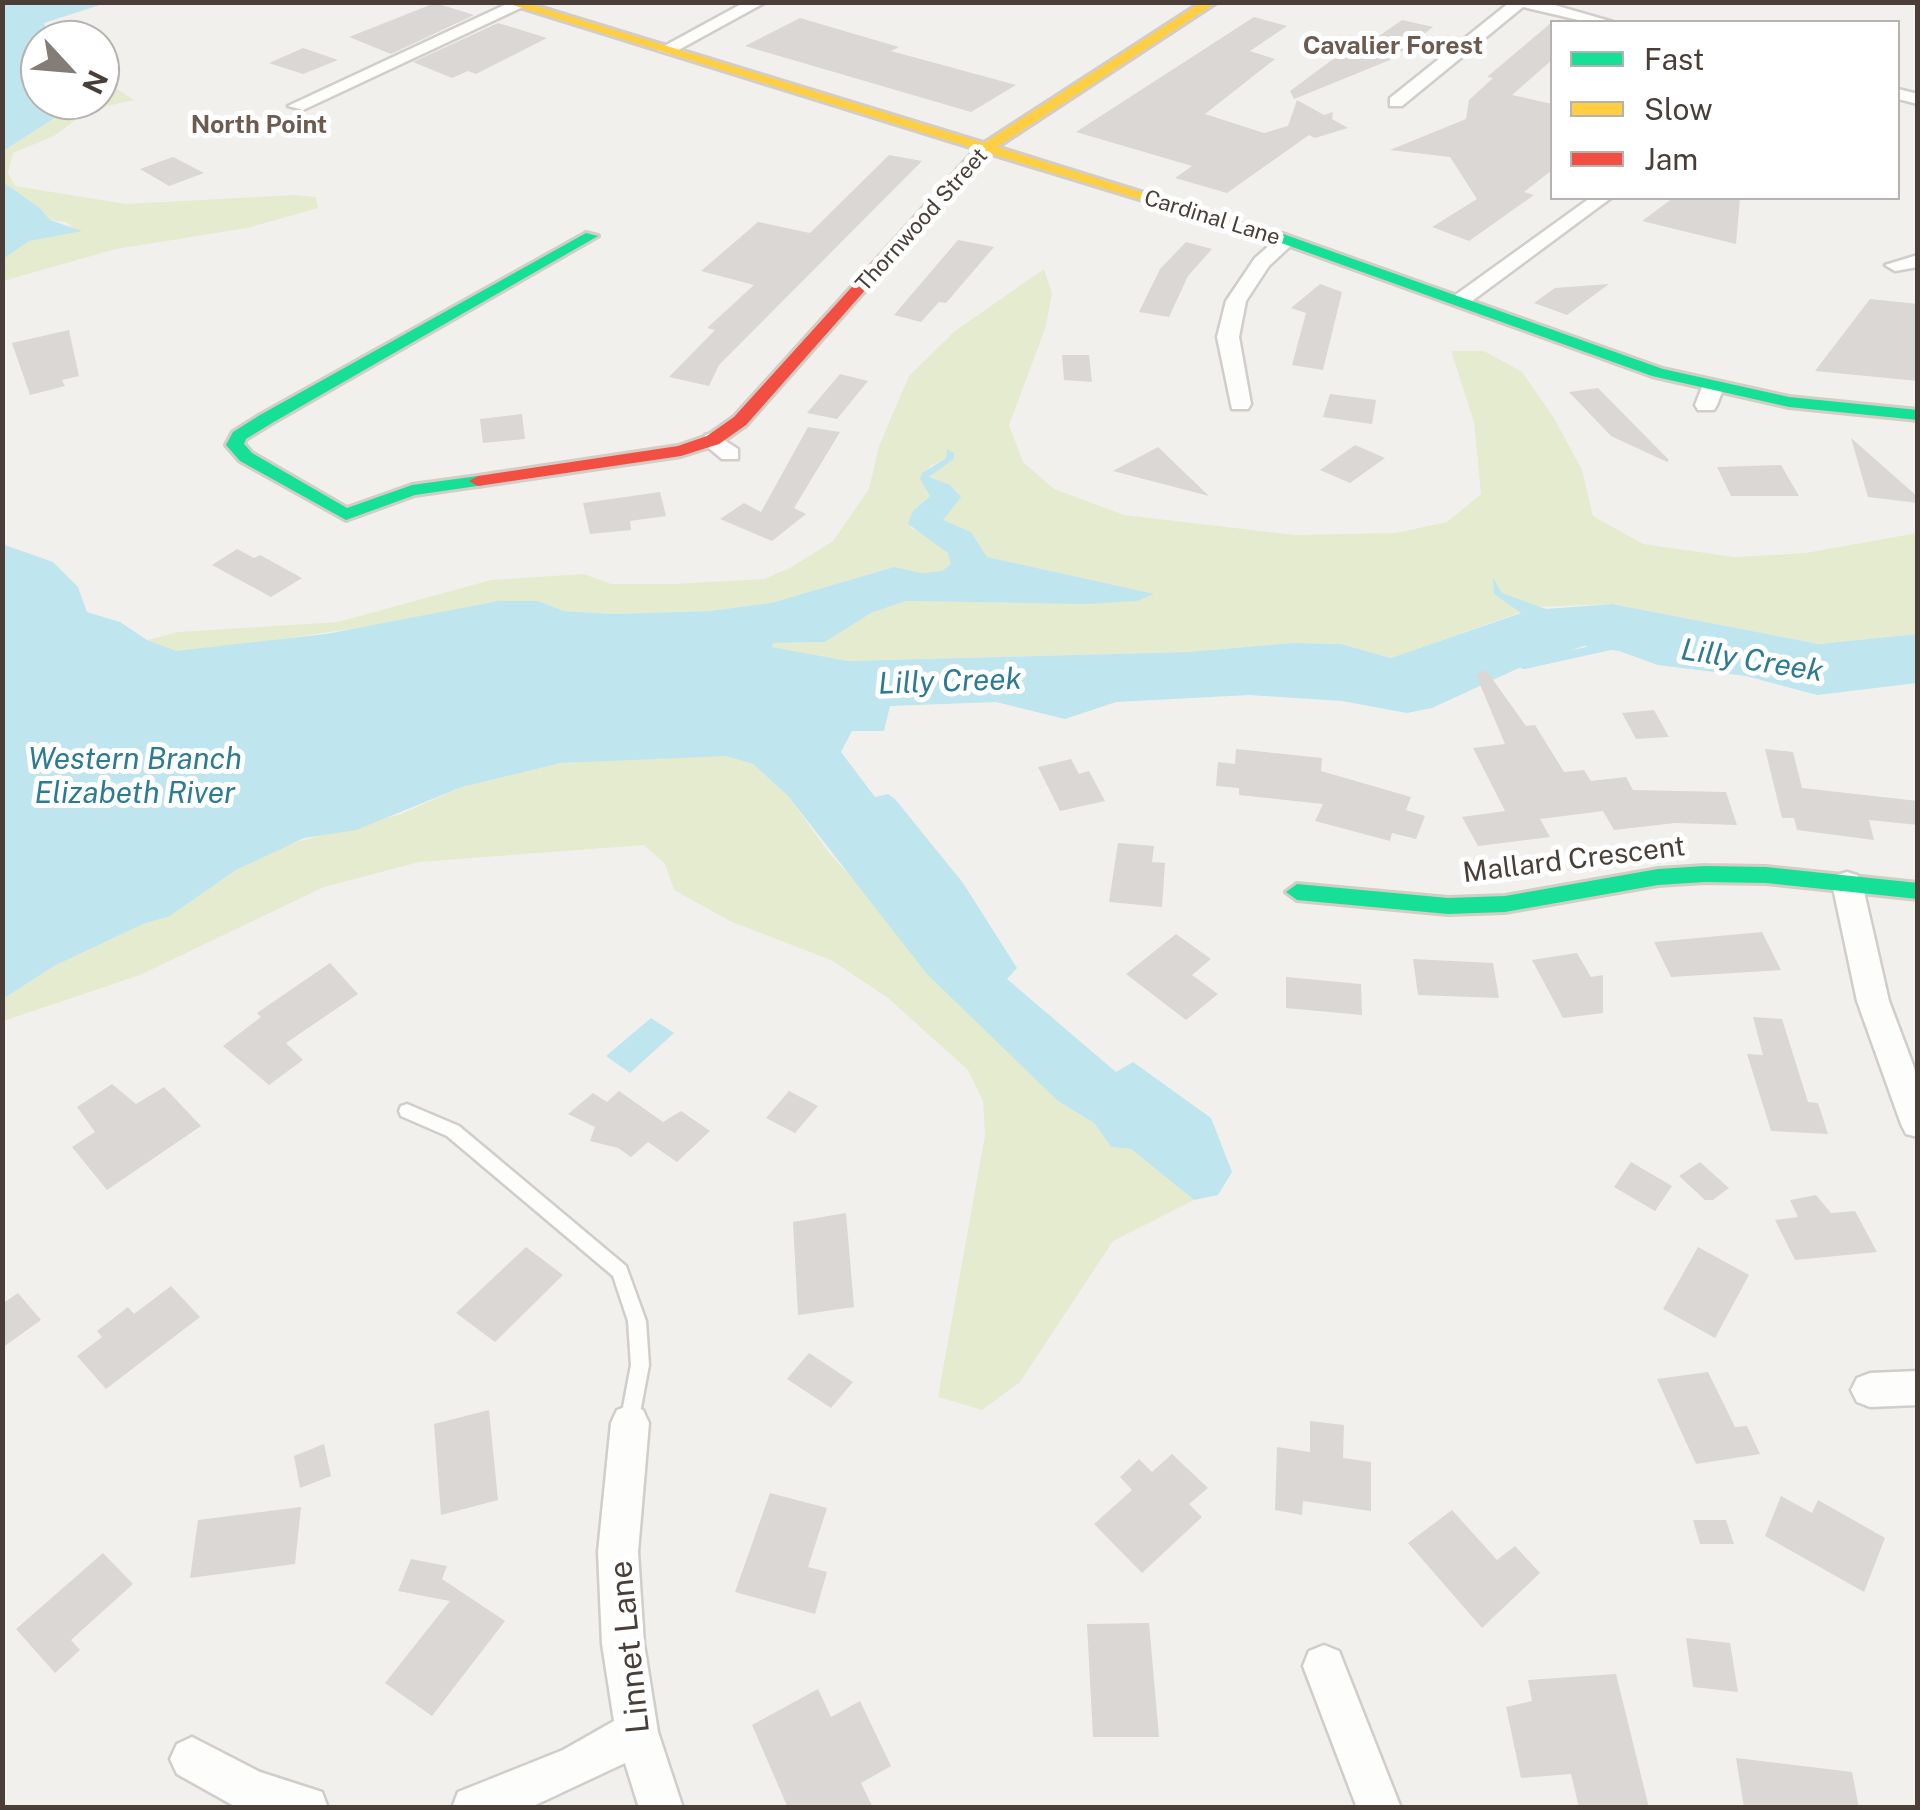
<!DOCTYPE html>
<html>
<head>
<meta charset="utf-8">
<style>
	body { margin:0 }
	#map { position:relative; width:1920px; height:1810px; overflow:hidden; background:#f2f0ed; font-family:"Public Sans",sans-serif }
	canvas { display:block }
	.frame { position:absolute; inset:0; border:5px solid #493f38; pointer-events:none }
	.legend { position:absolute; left:1550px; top:20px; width:350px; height:180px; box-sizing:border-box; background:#fff; border:2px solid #b6b2af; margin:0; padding:12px 18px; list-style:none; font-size:30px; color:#493f38 }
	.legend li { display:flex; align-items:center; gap:20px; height:50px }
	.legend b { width:50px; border:2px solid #b6b2af }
	.north { position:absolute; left:20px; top:20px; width:100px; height:100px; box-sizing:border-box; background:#fff; border:2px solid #b6b2af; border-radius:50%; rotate:116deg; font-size:28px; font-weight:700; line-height:40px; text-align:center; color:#493f38 }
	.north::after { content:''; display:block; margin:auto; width:35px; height:45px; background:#847d77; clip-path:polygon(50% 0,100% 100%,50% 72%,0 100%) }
</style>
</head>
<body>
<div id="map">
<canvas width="1920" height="1810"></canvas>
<div class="frame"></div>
<ul class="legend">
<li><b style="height:12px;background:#16e098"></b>Fast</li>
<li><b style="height:12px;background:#ffcf43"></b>Slow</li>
<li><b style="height:12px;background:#f24e42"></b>Jam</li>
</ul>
<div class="north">N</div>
</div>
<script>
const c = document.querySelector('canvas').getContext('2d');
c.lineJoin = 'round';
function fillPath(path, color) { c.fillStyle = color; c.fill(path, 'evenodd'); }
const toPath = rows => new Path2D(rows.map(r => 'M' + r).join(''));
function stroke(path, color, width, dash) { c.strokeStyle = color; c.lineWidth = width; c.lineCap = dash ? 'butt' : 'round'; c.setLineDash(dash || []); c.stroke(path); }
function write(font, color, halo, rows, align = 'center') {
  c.font = font + ' "Public Sans",sans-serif'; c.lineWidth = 10; c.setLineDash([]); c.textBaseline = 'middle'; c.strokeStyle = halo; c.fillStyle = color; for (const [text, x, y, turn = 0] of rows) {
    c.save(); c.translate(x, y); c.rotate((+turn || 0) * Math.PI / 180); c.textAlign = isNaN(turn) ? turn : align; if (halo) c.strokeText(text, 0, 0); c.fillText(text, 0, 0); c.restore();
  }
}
fillPath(toPath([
	[100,85,114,87,134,100,89,110,54,136,13,153,8,173,15,186,126,204,294,195,316,197,318,208,247,228,116,249,3,281,3,259,28,241,76,231,66,222,50,220,40,208,3,182,3,151,83,100,100,100],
	[1044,269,1052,293,1046,326,1009,425,1023,462,1054,489,1124,515,1295,535,1396,533,1447,522,1481,494,1474,422,1451,351,1484,351,1522,372,1554,418,1582,470,1593,516,1643,544,1734,557,1806,553,1917,533,1917,634,1819,644,1612,604,1534,607,1502,593,1494,581,1494,594,1521,612,1392,658,1341,644,1292,643,1187,652,848,661,772,647,773,643,825,642,871,613,906,601,1016,603,1150,594,987,557,971,532,942,520,951,506,942,485,929,477,954,459,947,450,946,458,930,466,920,479,930,496,913,511,911,528,938,542,948,553,952,564,942,571,922,573,894,567,771,603,709,611,614,614,564,611,538,601,235,646,176,652,147,640,178,632,338,622,491,580,584,574,611,584,673,584,764,579,790,568,833,541,869,489,879,446,909,376,955,331],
	[676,755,726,756,753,764,788,796,830,854,1058,1101,1094,1123,1111,1147,1131,1149,1194,1200,1113,1241,1020,1382,982,1410,938,1397,985,1135,983,1101,968,1070,888,998,831,960,732,922,674,890,665,864,644,845,419,862,324,887,140,975,3,1021,3,999,54,966,143,924,170,916,236,870,289,844,401,814,462,787,561,763]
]), '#e5ebce');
fillPath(toPath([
	[3,2,106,3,44,23,47,32,60,40,40,40,40,100,83,100,3,151],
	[3,182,40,208,50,220,82,231,29,241,3,259],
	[947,449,954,453,954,459,929,477,950,485,961,497,943,520,971,532,987,557,1154,594,1137,601,1086,604,906,601,871,613,825,642,773,643,772,647,848,661,1187,652,1292,643,1341,644,1391,658,1521,613,1494,594,1493,578,1502,593,1546,609,1612,604,1819,644,1917,634,1917,683,1817,695,1746,676,1658,665,1619,651,1584,646,1519,668,1432,708,1407,713,1342,701,1249,695,1116,702,1065,719,996,702,890,706,884,731,852,731,841,752,875,797,888,794,895,799,963,883,1017,968,1007,979,1116,1072,1133,1062,1211,1118,1232,1172,1218,1195,1194,1200,1131,1149,1111,1147,1094,1123,1058,1101,927,974,788,796,753,764,726,756,561,763,462,787,356,830,304,838,236,870,170,916,143,924,54,966,3,999,2,544,53,562,78,587,87,612,120,622,147,640,176,651,326,634,499,601,538,601,564,611,614,614,709,611,771,603,894,567,922,573,942,571,951,564,948,553,908,524,913,511,930,496,920,479,922,473,946,458],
	[651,1018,674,1033,630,1073,606,1056]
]), '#bfe5ee');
stroke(toPath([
	[1524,665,1610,646]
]), '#bfe5ee', 8);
fillPath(toPath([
	[435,3,474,15,391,54,349,37],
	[1254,17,1287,26,1250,51,1275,59,1205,114,1264,133,1288,126,1297,100,1324,115,1333,112,1332,119,1348,128,1315,138,1309,135,1227,193,1175,178,1192,166,1076,132],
	[800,18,899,47,891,51,1016,85,971,112,745,46],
	[1402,20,1433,27,1390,60,1294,99,1290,91,1363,37,1373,40],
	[1552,22,1552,60,1512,95,1552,104,1552,170,1524,192,1534,195,1469,241,1432,227,1477,199,1450,157,1390,150,1466,119,1469,100,1493,78,1487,77],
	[498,23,547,38,476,74,468,71,452,78,413,62],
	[303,48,338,60,303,74,269,63],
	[889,155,922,161,719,365,709,386,669,377,715,330,707,328,754,285,701,271,758,222,810,233],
	[173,157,204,173,169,186,140,169],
	[1673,198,1740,198,1736,244,1642,221],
	[958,240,994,247,946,303,939,302,921,322,894,315],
	[1186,242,1212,249,1188,276,1169,317,1139,312,1160,269],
	[1320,284,1342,292,1323,370,1292,365,1306,313,1291,308],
	[1609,284,1567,315,1534,303,1555,288],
	[1870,299,1918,304,1918,381,1815,371],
	[69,330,79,376,62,380,65,386,30,395,12,343],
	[1062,355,1089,355,1092,382,1064,380],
	[840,374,868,381,837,419,807,413],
	[1598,388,1669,460,1667,462,1611,436,1569,392],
	[1330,394,1376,400,1372,424,1323,417],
	[522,414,525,439,483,443,480,419],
	[808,427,840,432,794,508,806,514,772,541,720,519,744,503,761,512],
	[1851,438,1918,497,1918,503,1868,497],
	[1355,445,1385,458,1350,483,1320,470],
	[1158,447,1209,496,1113,471],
	[1781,465,1799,496,1731,496,1717,467],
	[660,492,666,516,630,521,631,530,590,534,583,503],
	[237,549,254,558,260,555,302,578,271,597,212,565],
	[1486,670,1526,726,1535,725,1564,772,1584,770,1591,781,1626,777,1633,790,1726,792,1737,825,1675,823,1614,830,1603,811,1540,819,1550,837,1478,846,1462,817,1505,811,1473,748,1505,744,1476,675],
	[1654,710,1669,737,1636,739,1622,713],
	[1236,749,1322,758,1321,771,1411,797,1406,810,1425,816,1416,839,1392,833,1390,841,1315,821,1323,804,1239,795,1239,788,1216,786,1218,762,1235,764],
	[1765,749,1793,752,1802,788,1918,801,1918,825,1869,820,1874,840,1797,830,1794,818,1782,818],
	[1071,759,1079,774,1089,771,1105,801,1060,811,1038,767],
	[1118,843,1154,846,1152,862,1165,863,1162,907,1109,902],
	[1762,932,1781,970,1671,977,1654,942],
	[1176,934,1211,959,1192,975,1218,994,1186,1020,1126,974],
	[1577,953,1591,977,1603,975,1603,1013,1563,1018,1532,960],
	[1413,959,1493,963,1499,998,1418,995],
	[330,963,358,994,286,1043,303,1060,269,1085,223,1046,261,1017,257,1013],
	[1286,977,1361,984,1362,1015,1286,1008],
	[1753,1017,1782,1019,1808,1102,1818,1103,1828,1134,1771,1131,1747,1054,1763,1055],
	[112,1084,136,1104,164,1087,201,1126,107,1190,72,1147,95,1132,77,1107],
	[619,1091,663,1122,681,1111,710,1131,677,1162,648,1142,631,1157,618,1148,590,1141,595,1127,568,1114,593,1093,607,1102],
	[789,1091,818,1106,795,1133,766,1118],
	[1631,1162,1672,1186,1655,1211,1614,1187],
	[1700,1162,1729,1188,1713,1200,1705,1200,1679,1176],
	[1816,1195,1831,1213,1855,1211,1877,1252,1795,1260,1775,1220,1798,1217,1790,1200],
	[846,1213,854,1307,798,1315,793,1222],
	[526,1247,563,1275,495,1342,456,1313],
	[1698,1247,1749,1275,1715,1338,1663,1309],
	[171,1286,200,1317,106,1389,77,1356,102,1337,97,1331,128,1307,134,1314],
	[18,1293,41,1320,2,1348,2,1304],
	[809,1353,853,1382,831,1408,787,1379],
	[1708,1372,1735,1427,1747,1426,1760,1454,1696,1464,1657,1379],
	[489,1410,498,1500,441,1515,434,1424],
	[1310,1421,1344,1425,1343,1458,1371,1462,1371,1511,1303,1501,1302,1515,1275,1510,1277,1447,1310,1452],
	[324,1444,331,1476,300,1488,294,1456],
	[1172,1454,1208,1488,1189,1504,1202,1517,1142,1573,1094,1524,1132,1490,1120,1477,1139,1459,1152,1472],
	[770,1493,827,1508,808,1567,827,1572,815,1614,735,1592],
	[1781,1496,1812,1513,1818,1500,1885,1538,1864,1592,1765,1536],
	[301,1507,295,1564,190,1578,198,1520],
	[1452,1510,1497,1560,1515,1546,1540,1573,1482,1628,1408,1543],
	[1693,1520,1726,1520,1734,1544,1700,1544],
	[103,1553,133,1584,71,1640,80,1650,55,1673,16,1629],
	[411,1559,447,1566,442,1579,505,1621,432,1716,385,1683,450,1601,398,1591],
	[1149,1623,1159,1737,1093,1737,1087,1624],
	[1686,1638,1730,1643,1738,1692,1693,1687],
	[1616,1674,1649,1808,1579,1808,1571,1774,1521,1778,1506,1707,1532,1701,1528,1680],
	[818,1689,831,1717,860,1701,891,1766,861,1783,873,1808,788,1808,752,1725],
	[1736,1758,1852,1772,1859,1808,1744,1808]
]), '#dad7d4');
const lane = toPath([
	[407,1104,459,1126,626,1266,646,1321,649,1365,637,1429,630,1432,623,1429,620,1423,631,1365,628,1321,613,1276,447,1136,401,1116,399,1111,401,1106,407,1104]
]);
const street = toPath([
	[511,2,527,5,303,110,288,106,511,2],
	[745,2,766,2,671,54,657,50,745,2],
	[1510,2,1544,2,1613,22,1587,22,1523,7,1402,106,1390,106,1390,98,1510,2],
	[1898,89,1918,94,1918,104,1898,99,1898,89],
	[1590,198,1611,198,1468,304,1454,304,1454,296,1590,198],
	[1280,236,1297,240,1269,266,1246,301,1239,337,1251,404,1248,409,1232,409,1217,337,1226,301,1255,258,1280,236],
	[1918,255,1918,267,1895,271,1885,265,1918,255],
	[1713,380,1724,387,1717,405,1714,410,1698,410,1695,405,1702,387,1713,380],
	[713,433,738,449,738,459,722,459,705,445,705,435,713,433],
	[1847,872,1857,875,1862,883,1889,1001,1918,1078,1918,1137,1906,1134,1901,1124,1857,1001,1832,883,1837,875,1847,872],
	[1918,1371,1918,1405,1870,1407,1857,1402,1851,1390,1857,1378,1870,1373,1918,1371],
	[630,1405,643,1410,649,1423,638,1552,644,1644,658,1732,683,1808,639,1808,625,1763,529,1808,452,1808,458,1792,563,1750,614,1721,602,1644,598,1552,611,1423,617,1410,630,1405],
	[1324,1645,1339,1651,1401,1808,1357,1808,1303,1666,1309,1651,1324,1645],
	[192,1737,260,1772,322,1792,328,1808,236,1807,177,1774,170,1759,177,1744,192,1737]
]);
const fast = toPath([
	[586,233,598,236,272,423,246,439,244,444,252,453,347,508,412,485,478,476,487,481,484,485,415,495,346,520,240,461,226,445,233,432,260,415,586,233],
	[1273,234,1283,234,1663,369,1789,397,1918,410,1918,420,1789,407,1652,376,1273,240,1273,234],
	[1705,866,1766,867,1918,883,1918,899,1766,883,1705,882,1658,885,1505,912,1448,914,1297,900,1286,892,1297,884,1448,898,1505,896,1658,869,1705,866]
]);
const slow = toPath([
	[503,2,523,2,984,143,1202,2,1217,2,997,147,1285,237,1273,240,988,153,918,231,908,231,908,225,976,149,503,2]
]);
const jam = toPath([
	[908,225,920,228,746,425,719,444,681,456,478,486,469,481,478,476,678,446,707,436,734,417,908,225]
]);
stroke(lane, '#d0cdca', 5);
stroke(street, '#d0cdca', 5);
stroke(fast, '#d3cdc5', 6);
stroke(slow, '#d3cdc5', 6);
stroke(jam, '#d3cdc5', 6);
fillPath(lane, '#fdfdfc');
fillPath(street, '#fdfdfc');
fillPath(fast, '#16e098');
fillPath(slow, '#ffcf43');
fillPath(jam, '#f24e42');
write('22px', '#493f38', '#fff', [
	["Cardinal Lane",1212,218,17],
	["Thornwood Street",922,220,-48]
]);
write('bold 25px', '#6b5b50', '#fff', [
	["Cavalier Forest",1393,46],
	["North Point",259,125]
]);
write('28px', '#493f38', '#fff', [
	["Mallard Crescent",1574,860,-7]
]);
write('italic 30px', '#2d7b92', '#fff', [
	["Lilly Creek",1752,661,9],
	["Lilly Creek",950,682,-2],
	["Western Branch",135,760],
	["Elizabeth River",135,794]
]);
write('32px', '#493f38', '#fff', [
	["Linnet Lane",630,1647,-96]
]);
</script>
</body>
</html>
